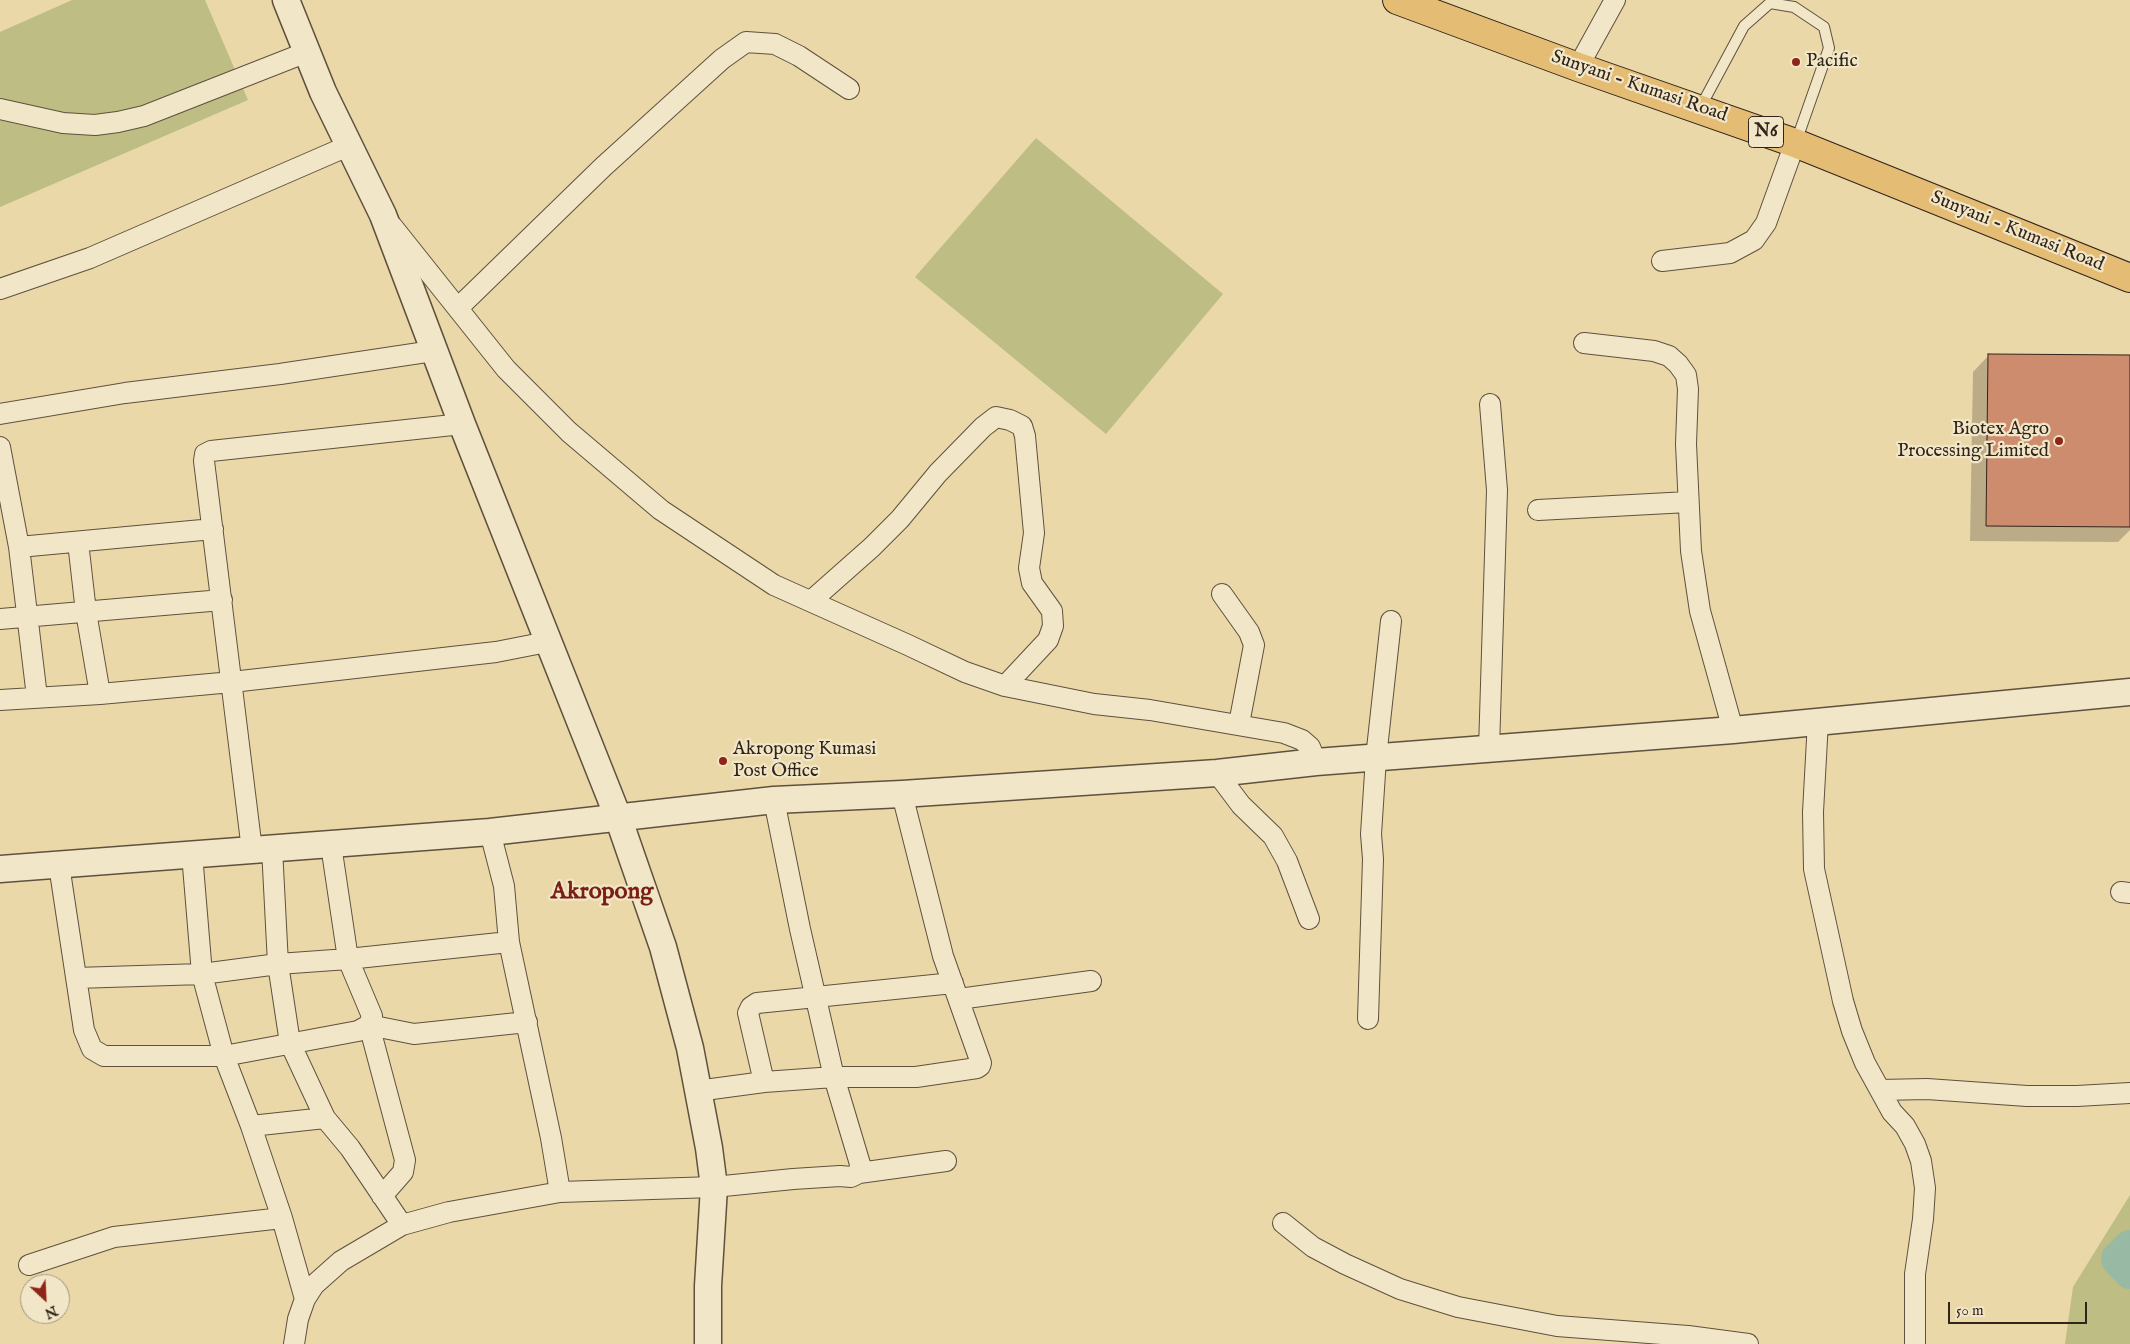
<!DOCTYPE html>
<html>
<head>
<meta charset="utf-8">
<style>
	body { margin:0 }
	#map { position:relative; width:2130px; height:1344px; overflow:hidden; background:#ead8a9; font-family:"IM FELL English",serif }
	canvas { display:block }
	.north { position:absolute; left:20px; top:1274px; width:50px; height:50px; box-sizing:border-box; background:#f1e6c7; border:1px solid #a49882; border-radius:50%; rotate:155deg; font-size:14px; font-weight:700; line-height:20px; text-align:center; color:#31241b }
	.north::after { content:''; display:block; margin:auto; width:18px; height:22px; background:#8f2418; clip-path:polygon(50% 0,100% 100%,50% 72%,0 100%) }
	.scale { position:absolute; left:1948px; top:1302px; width:139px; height:22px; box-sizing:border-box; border:2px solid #31241b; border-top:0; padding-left:6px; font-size:15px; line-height:18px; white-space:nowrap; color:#31241b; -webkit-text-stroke:4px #f1e6c7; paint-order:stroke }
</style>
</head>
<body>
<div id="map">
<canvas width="2130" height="1344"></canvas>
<div class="north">N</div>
<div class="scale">50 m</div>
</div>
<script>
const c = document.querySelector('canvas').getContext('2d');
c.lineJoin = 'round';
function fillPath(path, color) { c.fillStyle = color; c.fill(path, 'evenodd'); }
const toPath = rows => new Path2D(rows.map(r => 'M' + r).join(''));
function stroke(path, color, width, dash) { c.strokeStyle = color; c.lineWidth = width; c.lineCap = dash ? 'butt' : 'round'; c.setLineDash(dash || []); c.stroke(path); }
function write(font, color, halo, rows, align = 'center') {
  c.font = font + ' "IM FELL English",serif'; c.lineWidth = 4.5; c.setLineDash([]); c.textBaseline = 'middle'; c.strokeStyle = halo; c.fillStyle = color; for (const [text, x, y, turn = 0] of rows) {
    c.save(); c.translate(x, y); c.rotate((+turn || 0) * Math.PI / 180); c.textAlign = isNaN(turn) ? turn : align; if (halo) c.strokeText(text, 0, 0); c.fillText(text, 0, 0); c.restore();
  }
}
fillPath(toPath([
	[72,0,205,0,248,100,0,207,0,32],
	[1036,138,1223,294,1106,434,915,277],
	[2130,1195,2130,1344,2065,1344,2073,1287]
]), '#bdbd84');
fillPath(toPath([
	[1989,355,2130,357,2130,530,2118,542,1970,541,1973,372]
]), '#0003');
stroke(toPath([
	[2130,1247,2118,1259,2130,1272]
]), '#98baa5', 34);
const building = toPath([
	[1988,354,2130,355,2130,527,1986,526,1988,354]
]);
fillPath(building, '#cd8c6d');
stroke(building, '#31241b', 1);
const service = toPath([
	[1700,108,1744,26,1770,3,1794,7,1824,27,1829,48,1796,142]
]);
const minor = toPath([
	[1578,67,1615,0],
	[0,109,63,123,95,125,118,122,144,116,307,52],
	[392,226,506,369,569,432,661,510,774,585,908,645,965,672,1005,686,1094,704,1150,710,1284,733,1302,740,1310,747,1316,762],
	[1662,261,1730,253,1754,240,1766,223,1795,143],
	[0,289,90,258,348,146],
	[459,307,603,167,722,59,746,42,775,44,799,56,849,89],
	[1584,343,1654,351,1669,356,1678,364,1686,375,1688,389,1686,444,1691,551,1700,611,1733,730],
	[0,414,125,393,280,374,433,351],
	[0,447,19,547,37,697],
	[1538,510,1688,502],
	[78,542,86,612,100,694],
	[19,547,213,529],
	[1222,594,1249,632,1254,645,1239,724],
	[811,601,872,547,900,519,938,473,983,427,996,417,1010,420,1022,426,1025,436,1034,533,1029,568,1032,583,1052,611,1053,626,1048,640,1005,686],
	[0,619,222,600],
	[0,700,100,694,232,682,496,652,547,642],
	[1818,721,1813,812,1814,869,1843,1001,1852,1031,1865,1063,1892,1112,1905,1126,1915,1144,1921,1161,1925,1188,1923,1219,1915,1274,1915,1344],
	[1489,749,1497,490,1490,404],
	[1217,773,1241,805,1273,836,1287,861,1309,919],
	[774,800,800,929,834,1077,860,1164,859,1173],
	[490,832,504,886,509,942,551,1138,560,1192],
	[272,848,278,964,290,1043,325,1118,350,1148,402,1225],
	[252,850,204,461,205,454,211,451,462,424],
	[192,854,202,974,224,1056,251,1126,282,1218,305,1299],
	[59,865,84,1030,92,1049,104,1056,224,1056,358,1031,369,1025,372,1016,348,959,331,845],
	[2121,892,2130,893],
	[76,978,202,974,278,964,348,959,509,942],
	[959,999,1091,981],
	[1368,1019,1373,859,1371,834,1376,758,1391,621],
	[764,1082,748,1013,751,1007,757,1003,953,983],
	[1880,1090,1927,1089,2027,1096,2077,1096,2130,1093],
	[697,1091,764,1082,834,1077,916,1077,977,1068,980,1066,981,1063,943,956,902,794],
	[251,1126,325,1118],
	[382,1196,403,1172,405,1160,369,1025,414,1034,527,1022],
	[1283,1223,1313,1247,1345,1264,1400,1289,1458,1307,1557,1326,1688,1336,1748,1344],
	[29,1265,114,1237,282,1218],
	[294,1344,298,1319,305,1299,314,1285,341,1261,402,1225,449,1212,560,1192,714,1187,793,1179,840,1176,851,1177,859,1173,946,1161]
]);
const tertiary = toPath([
	[286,0,323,92,383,215,462,424,618,817,663,947,690,1048,709,1148,714,1187,708,1286,708,1344],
	[0,869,490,832,774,800,902,794,1217,773,1316,762,1733,730,2130,692]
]);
const primary = toPath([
	[1397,0,1578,67,1795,143,2130,278]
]);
stroke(service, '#5f513e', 12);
stroke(minor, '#5f513e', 22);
stroke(tertiary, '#5f513e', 29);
stroke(primary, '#31241b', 30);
stroke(service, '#f1e6c7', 10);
stroke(minor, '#f1e6c7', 20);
stroke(tertiary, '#f1e6c7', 26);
stroke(primary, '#e5bc74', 28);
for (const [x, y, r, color] of [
	[1796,62,5,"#8f2418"],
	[2059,441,5,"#8f2418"],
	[723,761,5,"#8f2418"]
]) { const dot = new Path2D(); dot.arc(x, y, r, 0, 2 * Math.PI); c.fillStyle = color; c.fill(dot); stroke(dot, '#f1e6c7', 2); }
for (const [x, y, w] of [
	[1766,132,35]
]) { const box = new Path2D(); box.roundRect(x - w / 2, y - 15.5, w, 31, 4); c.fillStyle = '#f1e6c7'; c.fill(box); stroke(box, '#31241b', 1); }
write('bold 18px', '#31241b', null, [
	["N6",1766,132]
]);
write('19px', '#31241b', '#f1e6c7', [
	["Pacific",1806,62],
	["Biotex Agro",2049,430,"right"],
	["Processing Limited",2049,452,"right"],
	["Akropong Kumasi",733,750],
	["Post Office",733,772]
], 'left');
write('19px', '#31241b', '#f1e6c7', [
	["Sunyani - Kumasi Road",1639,87,19],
	["Sunyani - Kumasi Road",2017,232,22]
]);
write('bold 24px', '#7a1f14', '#f1e6c7', [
	["Akropong",602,893]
]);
</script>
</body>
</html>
